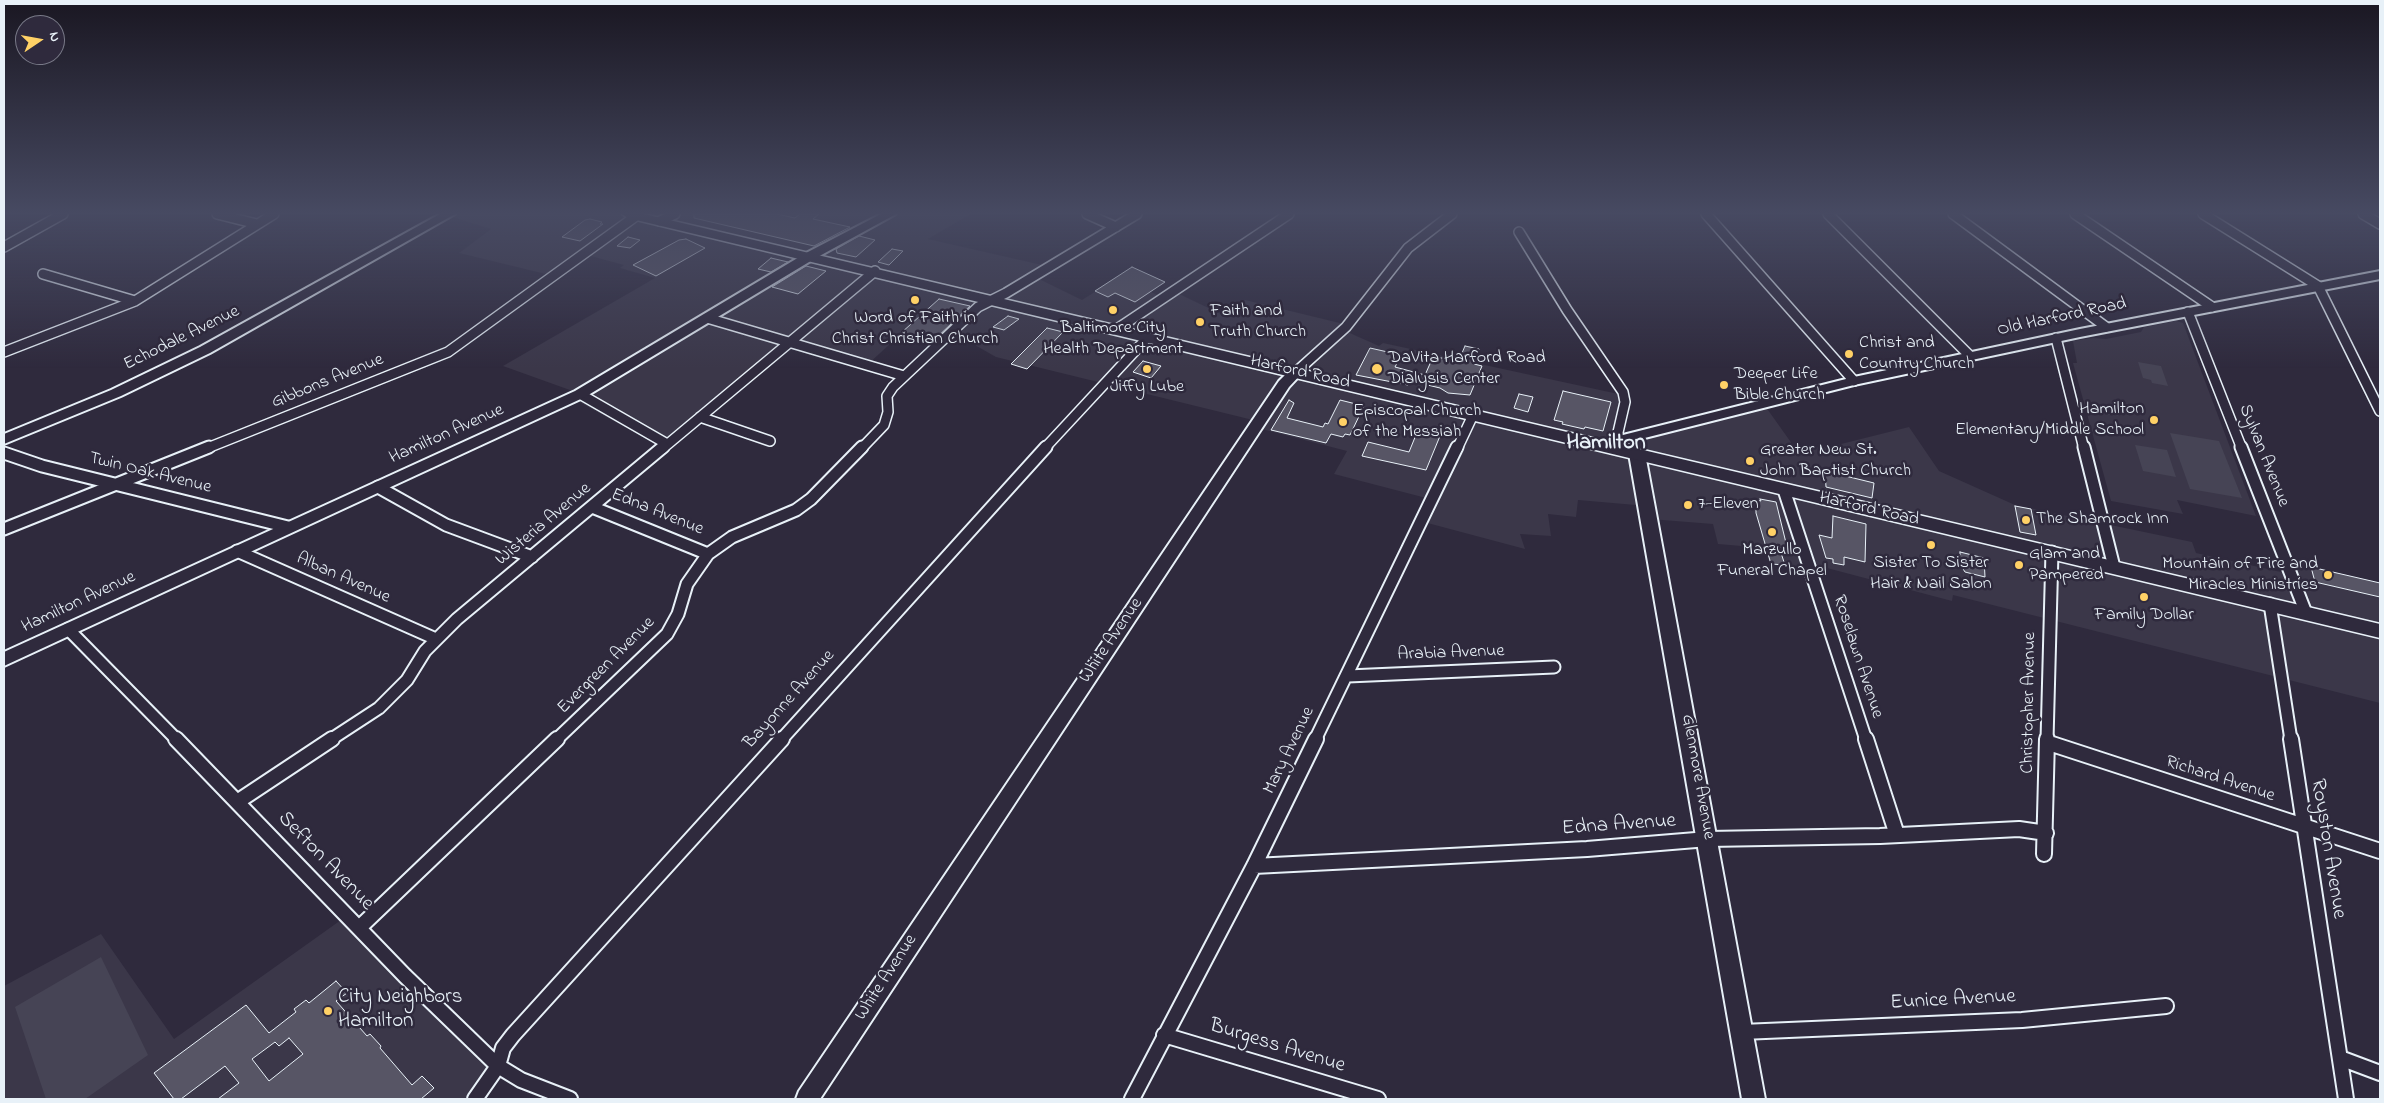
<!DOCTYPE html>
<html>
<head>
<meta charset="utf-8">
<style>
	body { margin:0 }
	#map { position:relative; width:2384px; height:1103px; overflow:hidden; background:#2f2a3d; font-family:"Indie Flower",sans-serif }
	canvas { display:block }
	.frame { position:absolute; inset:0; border:5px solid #e8f1f8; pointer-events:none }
	.north { position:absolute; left:15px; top:15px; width:50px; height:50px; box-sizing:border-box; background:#2f2a3d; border:1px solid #797a88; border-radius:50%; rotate:78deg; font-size:14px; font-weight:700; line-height:20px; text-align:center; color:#e8f1f8 }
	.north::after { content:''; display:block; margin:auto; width:18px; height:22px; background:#ffd166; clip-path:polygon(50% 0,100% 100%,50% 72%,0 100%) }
</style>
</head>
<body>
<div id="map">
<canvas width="2384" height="1103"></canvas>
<div class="frame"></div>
<div class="north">N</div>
</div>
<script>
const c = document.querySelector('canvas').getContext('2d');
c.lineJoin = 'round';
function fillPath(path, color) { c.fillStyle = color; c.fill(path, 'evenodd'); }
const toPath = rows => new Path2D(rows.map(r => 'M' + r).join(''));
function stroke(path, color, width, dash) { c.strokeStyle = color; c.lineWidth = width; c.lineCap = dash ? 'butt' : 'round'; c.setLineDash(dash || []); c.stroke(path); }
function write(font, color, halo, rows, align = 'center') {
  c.font = font + ' "Indie Flower",sans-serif'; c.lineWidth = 5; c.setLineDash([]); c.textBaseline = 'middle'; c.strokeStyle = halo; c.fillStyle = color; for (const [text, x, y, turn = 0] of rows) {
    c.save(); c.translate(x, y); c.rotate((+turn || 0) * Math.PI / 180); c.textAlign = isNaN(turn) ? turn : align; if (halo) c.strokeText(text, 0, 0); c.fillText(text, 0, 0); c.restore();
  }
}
fillPath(toPath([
	[442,214,971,214,928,239,1051,267,1035,277,1082,300,1120,276,1163,298,1173,291,1223,315,1245,300,1348,325,1343,330,1379,346,1383,343,1623,395,1614,441,1763,403,1795,448,1829,447,1909,427,1939,471,2015,505,2192,542,2196,553,2290,574,2286,562,2380,584,2380,703,1953,595,1952,601,1808,563,1809,568,1770,564,1765,548,1718,544,1713,524,1650,519,1647,506,1578,500,1576,517,1548,514,1551,536,1520,534,1525,549,1420,521,1430,499,1334,474,1347,451,1254,427,1257,421,996,357,952,332,941,343,902,333,867,365,790,342,663,448,574,399,581,394,503,366,655,278,620,268,624,265,583,254,554,276,459,253,491,229],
	[2176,321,2183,323,2256,516,2177,500,2183,514,2111,501,2073,363,2077,363,2073,341,2093,338,2106,339,2141,332,2144,327],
	[348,915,498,1066,475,1099,4,1099,4,986,101,934,174,1039]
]), '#3b3749');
fillPath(toPath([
	[2138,362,2161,366,2168,386,2152,383,2151,380,2143,378],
	[2085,402,2106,406,2118,412,2119,416,2087,412],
	[2170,433,2219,441,2242,498,2190,489],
	[2135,445,2167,450,2176,477,2143,471],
	[101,957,148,1055,85,1099,46,1099,15,1007]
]), '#464455');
const building = toPath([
	[694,214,777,214,795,218,800,214,819,214,813,219,850,227,814,246,694,218,694,214],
	[590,219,602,222,600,224,603,224,580,241,562,237,585,220,590,219],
	[859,236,875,240,856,257,837,253,836,249,859,236],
	[628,237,640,240,630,248,617,246,628,237],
	[686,239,705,248,656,276,633,265,679,240,686,239],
	[892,249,903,251,889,265,878,262,892,249],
	[771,258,788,262,771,272,758,269,771,258],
	[806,266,826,271,798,294,772,287,806,266],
	[1132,267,1165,282,1135,302,1115,293,1108,297,1095,291,1132,267],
	[939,299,970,306,933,341,901,333,939,299],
	[1008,316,1019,319,1004,330,993,327,1008,316],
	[1047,328,1063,332,1027,369,1011,364,1047,328],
	[1465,346,1479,349,1474,364,1482,366,1470,395,1448,393,1440,388,1411,381,1408,385,1356,375,1370,348,1401,355,1395,367,1425,375,1433,357,1459,360,1465,346],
	[1143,361,1161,366,1151,378,1133,372,1143,361],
	[1563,391,1611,402,1603,431,1585,427,1584,429,1562,424,1563,422,1554,420,1563,391],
	[1519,394,1533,397,1528,412,1514,408,1519,394],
	[1289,400,1294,403,1287,418,1323,427,1325,423,1328,424,1340,400,1364,406,1350,435,1345,434,1343,437,1331,434,1326,443,1271,430,1289,400],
	[1418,430,1440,436,1426,470,1362,456,1368,442,1409,452,1418,430],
	[1825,471,1874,483,1872,498,1826,487,1825,471],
	[1760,499,1776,502,1787,547,1779,547,1785,565,1771,564,1756,513,1756,500,1761,501,1760,499],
	[2015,506,2031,509,2036,535,2020,532,2015,506],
	[1833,516,1866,524,1865,562,1844,557,1844,565,1833,563,1833,559,1826,558,1819,535,1832,538,1833,516],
	[1960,552,1984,558,1985,577,1965,572,1960,564,1960,552],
	[2311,567,2380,583,2380,597,2315,582,2311,567],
	[336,981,347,993,336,1001,367,1036,370,1034,381,1046,380,1048,412,1085,422,1076,434,1088,421,1099,218,1099,239,1083,225,1066,181,1099,174,1099,154,1073,246,1005,269,1033,296,1012,294,1009,306,1000,309,1003,336,981],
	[289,1038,303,1054,269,1081,252,1059,275,1042,279,1046,289,1038]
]);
fillPath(building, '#575565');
stroke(building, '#e8f1f8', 1);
const streetFar2 = toPath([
	[217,214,257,224],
	[1087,214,1116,227],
	[1706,214,1854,381],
	[1828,214,1970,356],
	[1953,214,2106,327],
	[2075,214,2212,307],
	[2203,214,2318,286,2380,411],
	[2363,214,2380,224],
	[660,221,675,214],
	[1519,232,1567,310,1623,392,1625,402,1616,441],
	[4,247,63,214],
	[43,274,135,301],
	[2188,312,2242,449],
	[707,318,904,376],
	[1117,329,1289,214],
	[2056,338,2084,449],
	[4,352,135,301,274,214],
	[1296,372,1346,327,1408,248,1452,214],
	[580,394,667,444],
	[700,417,770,441],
	[205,449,448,352,636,216],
	[662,449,875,271],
	[861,449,884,425,888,412,887,396,893,387,978,307,1006,293,1137,214],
	[1044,449,1148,337],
	[1457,449,1473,415]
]);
const streetFar1 = toPath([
	[2084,447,2114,567],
	[2241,447,2306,613],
	[4,453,42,466,288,527],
	[378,487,446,525,532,557],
	[1784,490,1866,740],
	[592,507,708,554],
	[4,529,209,447],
	[237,551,436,639],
	[2270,604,2291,740],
	[68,629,177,740],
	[1348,676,1554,667],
	[330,740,379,708,407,680,425,651,457,619,663,447],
	[556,740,667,634,678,614,687,584,708,554,732,537,796,510,811,499,862,447],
	[781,740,1046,447],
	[1315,740,1457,447],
	[2047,740,2052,552]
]);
const street = toPath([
	[176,739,405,976,498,1066,521,1080,570,1099],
	[1866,739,1897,835],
	[2291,739,2346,1099],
	[2049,743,2380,851],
	[237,802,332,739],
	[2044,854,2047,739],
	[1254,866,1587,849,1708,839,1880,836,2019,829,2046,833],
	[360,927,557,739],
	[1742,1032,2022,1020,2166,1006],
	[1164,1035,1378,1099],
	[2340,1058,2380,1073],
	[475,1099,498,1066,503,1048,513,1035,782,739],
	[1132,1099,1254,866,1316,739]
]);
const secondary = toPath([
	[440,214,455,214,210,353,121,396,4,444,4,434,111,390,200,347,440,214],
	[881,214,896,214,814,259,585,397,4,666,4,652,575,391,806,253,881,214],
	[2380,271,2380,279,2080,337,1854,385,1621,444,1616,451,1611,453,1604,448,1611,438,1854,377,2080,329,2380,271],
	[1296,368,1303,372,1289,387,820,1099,796,1099,799,1091,1279,381,1291,369,1296,368],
	[1637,449,1645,454,1765,1099,1742,1099,1629,454,1637,449]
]);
const primary = toPath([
	[622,214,644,214,2380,624,2380,638,628,218,622,214]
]);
stroke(streetFar2, '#e8f1f8', 12);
stroke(streetFar1, '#e8f1f8', 15);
stroke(street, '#e8f1f8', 18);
stroke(secondary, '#e8f1f8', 4);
stroke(primary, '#e8f1f8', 3);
stroke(streetFar2, '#2f2a3d', 9);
stroke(streetFar1, '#2f2a3d', 11);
stroke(street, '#2f2a3d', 14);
fillPath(secondary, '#2f2a3d');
fillPath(primary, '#2f2a3d');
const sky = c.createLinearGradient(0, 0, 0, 368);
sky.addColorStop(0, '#1a1722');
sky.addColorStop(0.58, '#474a62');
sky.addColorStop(1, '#474a6200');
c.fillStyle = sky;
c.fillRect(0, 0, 2384, 368);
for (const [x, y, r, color] of [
	[915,300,5,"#ffd166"],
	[1113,310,5,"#ffd166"],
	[1200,322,5,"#ffd166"],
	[1849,354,5,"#ffd166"],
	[1147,369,5,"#ffd166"],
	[1377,369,6,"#ffd166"],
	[1724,385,5,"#ffd166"],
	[2154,420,5,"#ffd166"],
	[1343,422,5,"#ffd166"],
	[1750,461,5,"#ffd166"],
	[1688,505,5,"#ffd166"],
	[2026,520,5,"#ffd166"],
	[1772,532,5,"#ffd166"],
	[1931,545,5,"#ffd166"],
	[2019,565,5,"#ffd166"],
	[2328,575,5,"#ffd166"],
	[2144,597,5,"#ffd166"],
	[328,1011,5,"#ffd166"]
]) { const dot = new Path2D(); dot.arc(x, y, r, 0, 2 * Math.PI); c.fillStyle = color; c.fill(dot); stroke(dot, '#2f2a3d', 2); }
write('18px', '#e8f1f8', '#2f2a3d', [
	["Faith and",1210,312],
	["Truth Church",1210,333],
	["Word of Faith in",915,319,"center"],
	["Christ Christian Church",915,340,"center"],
	["Baltimore City",1113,329,"center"],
	["Health Department",1113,350,"center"],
	["Christ and",1859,344],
	["Country Church",1859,365],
	["DaVita Harford Road",1388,359],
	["Dialysis Center",1388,380],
	["Deeper Life",1734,375],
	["Bible Church",1734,396],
	["Jiffy Lube",1147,388,"center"],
	["Hamilton",2144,410,"right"],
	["Elementary/Middle School",2144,431,"right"],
	["Episcopal Church",1353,412],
	["of the Messiah",1353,433],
	["Greater New St.",1760,451],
	["John Baptist Church",1760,472],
	["7-Eleven",1698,505],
	["The Shamrock Inn",2036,520],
	["Marzullo",1772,551,"center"],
	["Funeral Chapel",1772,572,"center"],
	["Glam and",2029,555],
	["Pampered",2029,576],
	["Sister To Sister",1931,564,"center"],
	["Hair & Nail Salon",1931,585,"center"],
	["Mountain of Fire and",2318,565,"right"],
	["Miracles Ministries",2318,586,"right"],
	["Family Dollar",2144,616,"center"]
], 'left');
write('18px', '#e8f1f8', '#2f2a3d', [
	["Old Harford Road",2062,318,-12],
	["Echodale Avenue",182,339,-26],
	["Harford Road",1300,373,13],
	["Gibbons Avenue",328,382,-22],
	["Hamilton Avenue",447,435,-24],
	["Sylvan Avenue",2263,456,68],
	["Twin Oak Avenue",150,474,14],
	["Harford Road",1869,510,13],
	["Edna Avenue",657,513,22],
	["Wisteria Avenue",544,525,-40],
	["Alban Avenue",343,579,24],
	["Hamilton Avenue",79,603,-25],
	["White Avenue",1112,641,-56],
	["Arabia Avenue",1451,654,-2],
	["Roselawn Avenue",1857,657,72],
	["Evergreen Avenue",607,666,-45],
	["Bayonne Avenue",790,700,-48],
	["Christopher Avenue",2030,703,-89],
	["Mary Avenue",1290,751,-64],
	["Glenmore Avenue",1697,777,80],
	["Richard Avenue",2220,780,18],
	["White Avenue",887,978,-57]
]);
write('21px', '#e8f1f8', '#2f2a3d', [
	["Edna Avenue",1619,826,-4],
	["Royston Avenue",2327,849,81],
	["Sefton Avenue",325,862,46],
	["Eunice Avenue",1953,1001,-3],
	["Burgess Avenue",1277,1047,17]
]);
write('21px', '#e8f1f8', '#2f2a3d', [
	["City Neighbors",338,999],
	["Hamilton",338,1023]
], 'left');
write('bold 22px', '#e8f1f8', '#2f2a3d', [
	["Hamilton",1606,444]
]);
</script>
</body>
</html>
